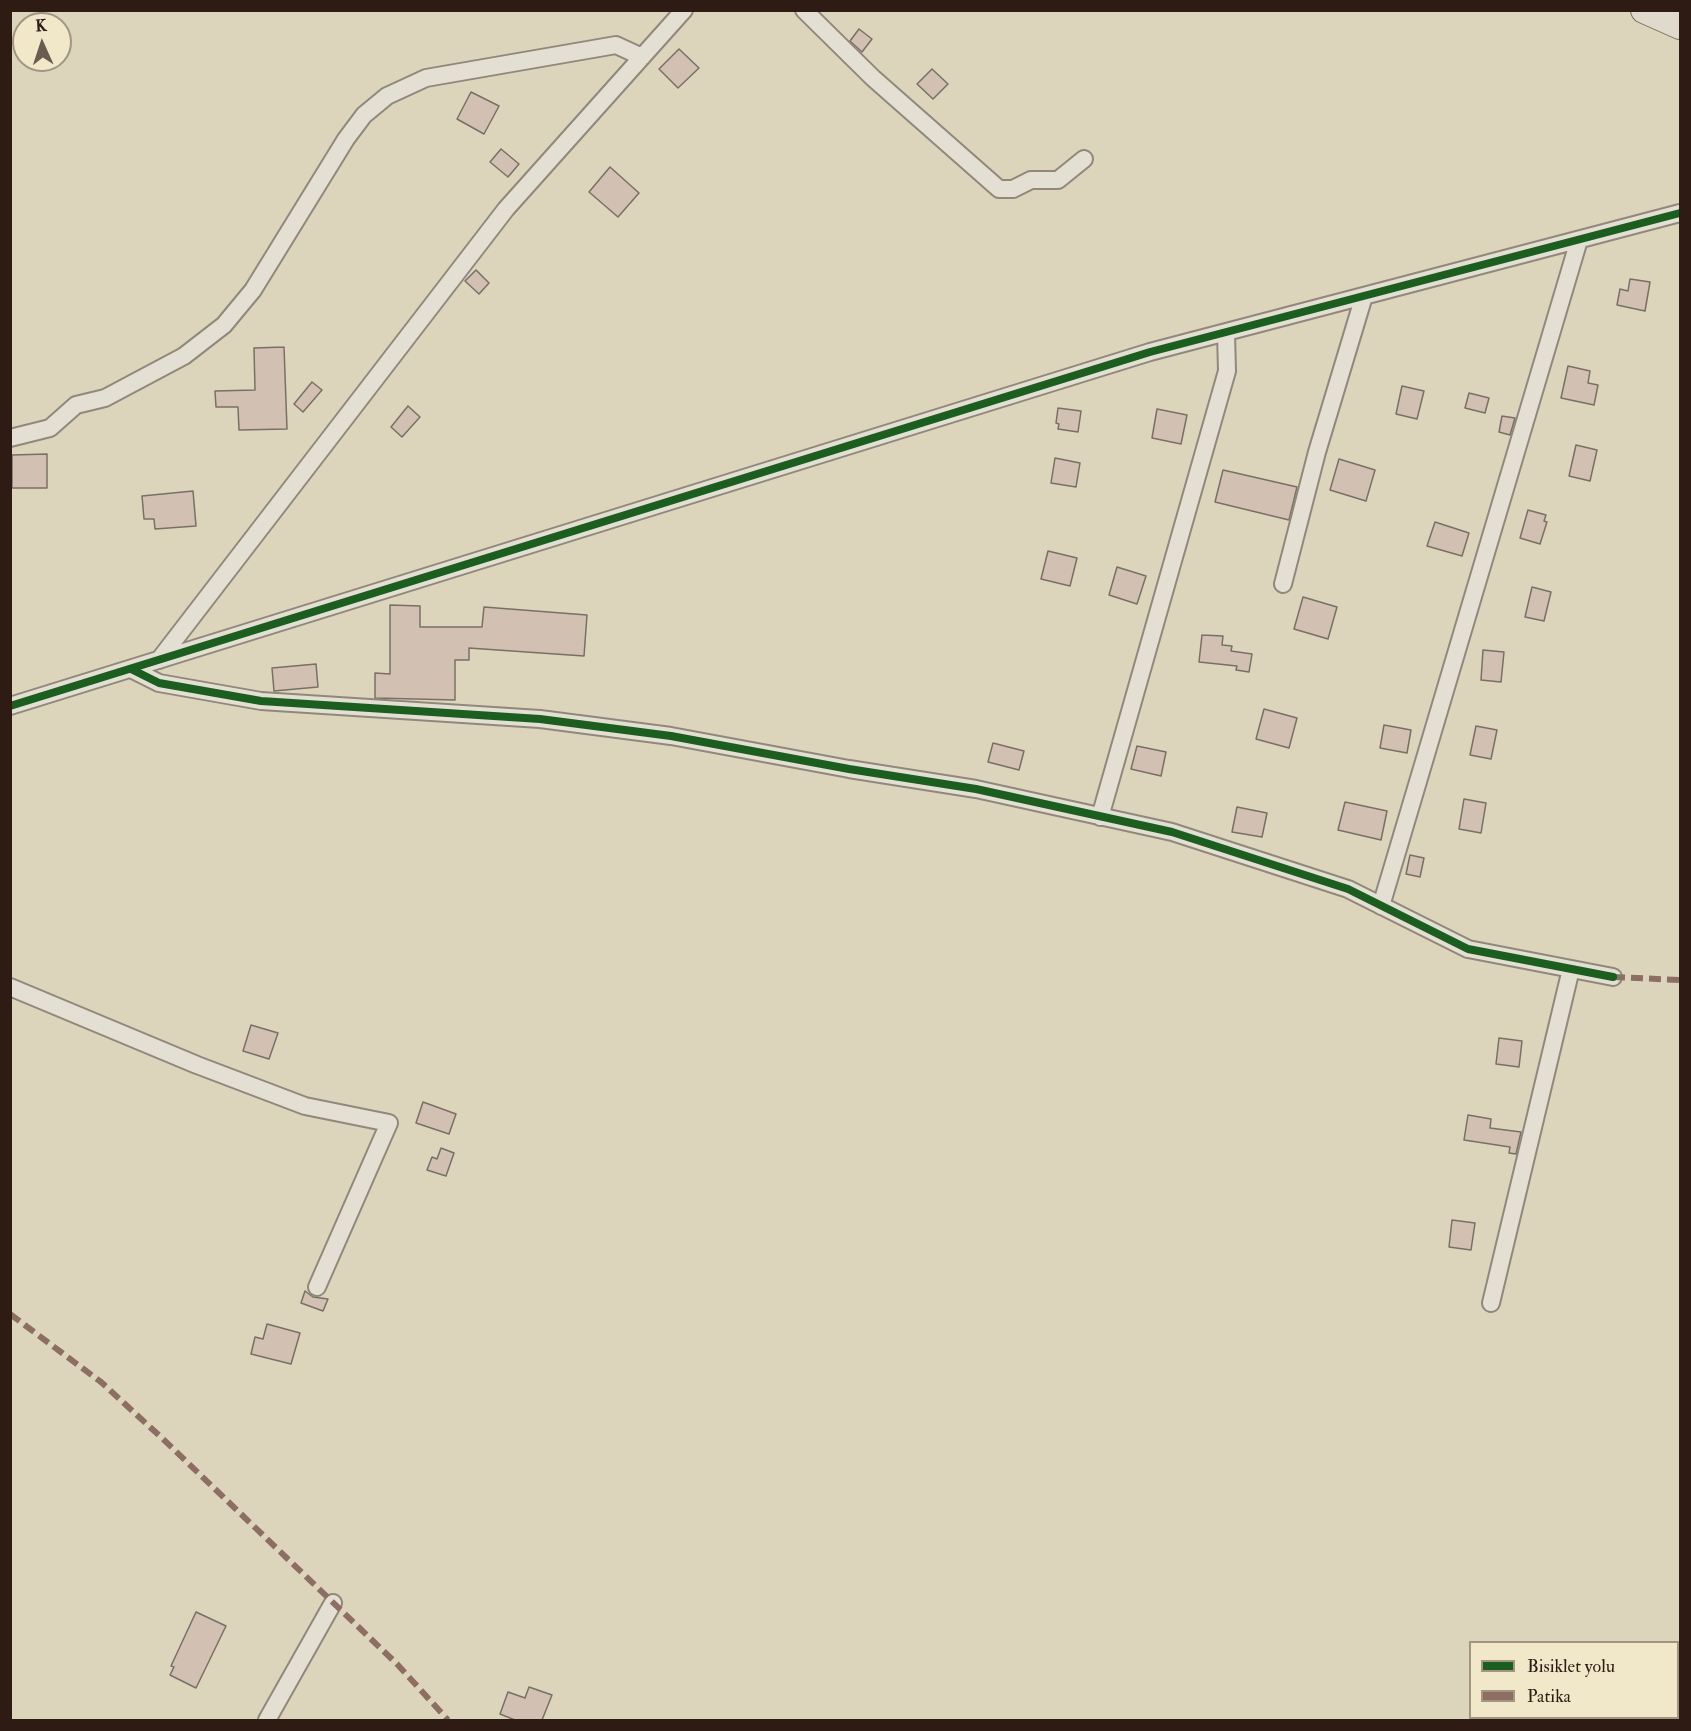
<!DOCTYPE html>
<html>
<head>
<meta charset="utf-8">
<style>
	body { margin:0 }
	#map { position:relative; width:1691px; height:1731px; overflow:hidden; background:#ddd4bc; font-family:"IM FELL Double Pica",serif }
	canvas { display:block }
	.frame { position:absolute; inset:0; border:12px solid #2d1b14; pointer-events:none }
	.legend { position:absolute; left:1469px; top:1641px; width:210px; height:78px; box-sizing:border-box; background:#f1e8ca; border:2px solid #a39681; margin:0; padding:8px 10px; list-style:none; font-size:18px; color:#2d1b14 }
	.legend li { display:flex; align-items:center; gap:12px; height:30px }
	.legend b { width:30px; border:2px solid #a39681 }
	.north { position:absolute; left:12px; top:12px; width:60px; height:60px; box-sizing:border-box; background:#f1e8ca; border:2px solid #a39681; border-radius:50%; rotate:357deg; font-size:16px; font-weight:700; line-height:24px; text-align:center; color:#2d1b14 }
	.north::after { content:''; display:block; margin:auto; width:21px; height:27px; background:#6b5c4f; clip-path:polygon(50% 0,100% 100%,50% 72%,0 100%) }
</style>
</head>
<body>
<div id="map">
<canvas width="1691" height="1731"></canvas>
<div class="frame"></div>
<ul class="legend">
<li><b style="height:8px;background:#1b5e20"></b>Bisiklet yolu</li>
<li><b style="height:8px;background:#8d6e63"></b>Patika</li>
</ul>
<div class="north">K</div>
</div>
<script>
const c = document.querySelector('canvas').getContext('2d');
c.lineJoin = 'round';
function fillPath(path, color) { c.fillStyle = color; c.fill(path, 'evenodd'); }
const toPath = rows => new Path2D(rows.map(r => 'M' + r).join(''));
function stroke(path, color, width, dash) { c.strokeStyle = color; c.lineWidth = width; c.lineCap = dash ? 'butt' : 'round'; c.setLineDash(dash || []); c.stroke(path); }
const building = toPath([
	[859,29,872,39,862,52,850,41,859,29],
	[679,49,699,68,678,88,659,69,679,49],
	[932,69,948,84,933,99,917,84,932,69],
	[471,92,499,106,484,134,457,119,471,92],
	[501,149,519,164,508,177,490,162,501,149],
	[610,167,639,193,618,217,589,192,610,167],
	[476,270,489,283,479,294,465,281,476,270],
	[1630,279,1650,282,1645,311,1617,305,1620,289,1628,291,1630,279],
	[284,347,287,429,239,430,238,407,216,407,215,391,255,390,254,348,284,347],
	[1568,366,1590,371,1588,383,1598,385,1594,405,1561,398,1568,366],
	[312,382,322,390,303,412,294,404,312,382],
	[1402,386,1424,391,1417,419,1396,414,1402,386],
	[1469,393,1489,398,1485,413,1465,408,1469,393],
	[408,406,420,417,402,437,391,427,408,406],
	[1058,408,1081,411,1078,432,1058,429,1059,424,1056,423,1058,408],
	[1157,409,1187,415,1181,444,1152,438,1157,409],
	[1502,416,1515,418,1510,435,1499,432,1502,416],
	[1576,445,1597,450,1590,481,1569,476,1576,445],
	[47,454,47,488,12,488,12,455,47,454],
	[1055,458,1080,463,1076,487,1051,483,1055,458],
	[1339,459,1375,470,1366,501,1330,490,1339,459],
	[1223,470,1297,487,1289,520,1215,502,1223,470],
	[193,491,196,526,155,529,154,519,144,519,142,496,193,491],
	[1528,510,1546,515,1544,521,1547,522,1540,544,1520,538,1528,510],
	[1435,522,1469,533,1462,556,1427,546,1435,522],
	[1048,551,1077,558,1070,586,1041,579,1048,551],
	[1117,567,1146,576,1137,604,1109,595,1117,567],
	[1532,587,1551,592,1544,621,1525,617,1532,587],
	[1303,597,1337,607,1328,639,1294,629,1303,597],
	[390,605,420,606,420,627,482,627,484,607,587,615,584,656,469,648,469,660,455,660,455,700,375,698,375,673,390,674,390,605],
	[1202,635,1223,636,1222,645,1232,646,1231,651,1252,654,1249,672,1236,670,1237,666,1199,662,1202,635],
	[1483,650,1504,652,1501,682,1481,680,1483,650],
	[316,664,318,687,274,691,272,668,316,664],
	[1264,709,1297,718,1289,748,1256,739,1264,709],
	[1384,725,1411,730,1407,753,1380,748,1384,725],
	[1476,726,1497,730,1491,759,1470,755,1476,726],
	[993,743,1024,751,1019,770,988,762,993,743],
	[1137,746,1166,752,1161,776,1131,769,1137,746],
	[1464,799,1486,803,1481,833,1459,829,1464,799],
	[1345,802,1387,811,1381,840,1338,830,1345,802],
	[1237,807,1267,813,1262,837,1232,832,1237,807],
	[1410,855,1424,858,1420,877,1406,874,1410,855],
	[251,1025,278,1033,269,1059,243,1051,251,1025],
	[1499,1038,1522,1041,1519,1067,1496,1064,1499,1038],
	[423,1102,456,1114,449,1134,416,1123,423,1102],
	[1468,1115,1491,1119,1490,1128,1521,1132,1516,1154,1509,1153,1510,1147,1464,1140,1468,1115],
	[441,1148,454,1153,446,1176,427,1170,432,1157,437,1159,441,1148],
	[1452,1220,1475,1223,1471,1250,1449,1247,1452,1220],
	[305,1291,313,1297,328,1299,323,1311,301,1303,305,1291],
	[267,1324,300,1333,291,1364,251,1354,255,1337,263,1339,267,1324],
	[196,1612,226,1626,196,1688,170,1675,174,1667,171,1666,196,1612],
	[529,1687,552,1695,542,1720,515,1720,500,1714,508,1692,525,1698,529,1687]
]);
fillPath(building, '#d2c1b3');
stroke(building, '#787064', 1.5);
const minor = toPath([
	[804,10,873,78,999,189,1013,189,1031,180,1058,180,1084,159],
	[10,438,50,428,76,405,105,398,184,356,224,325,253,290,346,139,364,115,387,96,426,78,616,45,642,57],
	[1283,584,1317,452,1364,296],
	[159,660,506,209,684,10],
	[131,669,159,683,261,701,540,719,671,736,849,769,976,789,1172,832,1348,889,1468,949,1613,977],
	[10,706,1150,352,1680,213],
	[1100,817,1227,371,1226,333],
	[1381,906,1579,240],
	[10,987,197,1065,305,1106,389,1123,317,1287],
	[1491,1303,1571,969],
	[267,1720,333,1603]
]);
const highway = toPath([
	[1644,10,1680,26]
]);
stroke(minor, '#90897b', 20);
stroke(highway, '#787064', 28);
stroke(minor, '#e3dfd3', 16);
stroke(highway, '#dfdacb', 26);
stroke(toPath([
	[1613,977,1680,980],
	[10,1314,101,1382,163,1439,397,1664,448,1720]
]), '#8d6e63', 6, [12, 6]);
stroke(toPath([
	[131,669,159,683,261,701,540,719,671,736,849,769,976,789,1172,832,1348,889,1468,949,1613,977],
	[10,706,1150,352,1680,213]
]), '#1b5e20', 8);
</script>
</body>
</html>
